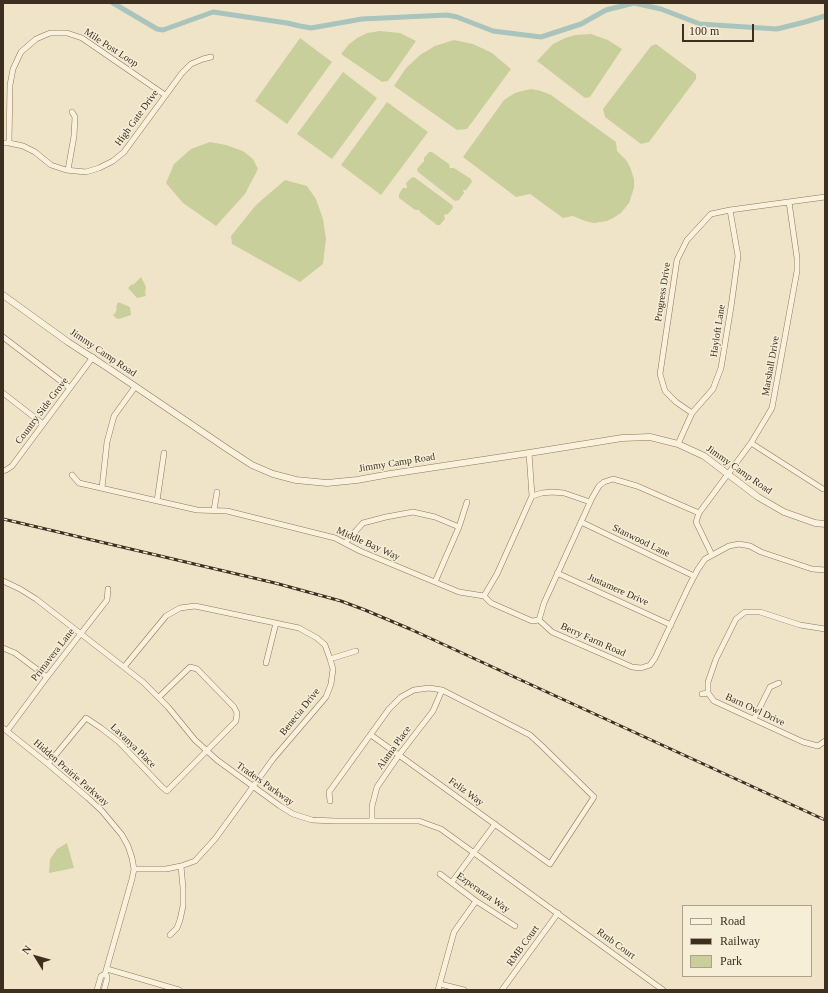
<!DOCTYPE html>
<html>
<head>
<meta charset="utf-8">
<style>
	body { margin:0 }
	#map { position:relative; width:828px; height:993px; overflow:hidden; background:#f0e4c8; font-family:Georgia,serif }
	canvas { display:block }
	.frame { position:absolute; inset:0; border:4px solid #3d2e20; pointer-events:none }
	.legend { position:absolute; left:682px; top:905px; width:130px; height:72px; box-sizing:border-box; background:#f7eed8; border:1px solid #ada18e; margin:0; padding:5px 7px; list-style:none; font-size:12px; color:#3d2e20 }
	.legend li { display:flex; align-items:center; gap:8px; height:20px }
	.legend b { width:20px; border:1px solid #ada18e }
	.north { position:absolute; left:16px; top:937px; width:40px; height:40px; -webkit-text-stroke:3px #f7eed8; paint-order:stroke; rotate:307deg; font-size:11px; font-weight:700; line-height:16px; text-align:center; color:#3d2e20 }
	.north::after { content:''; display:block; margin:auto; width:14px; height:18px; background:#3d2e20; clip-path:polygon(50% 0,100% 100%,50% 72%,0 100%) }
	.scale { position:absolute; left:682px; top:24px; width:72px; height:18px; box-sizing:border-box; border:2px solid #3d2e20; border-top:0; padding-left:5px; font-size:12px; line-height:14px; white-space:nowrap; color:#3d2e20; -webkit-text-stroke:3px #f7eed8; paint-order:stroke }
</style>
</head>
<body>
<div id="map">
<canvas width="828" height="993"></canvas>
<div class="frame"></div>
<ul class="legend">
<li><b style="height:5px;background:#faf1dc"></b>Road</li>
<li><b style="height:5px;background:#3d2e20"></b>Railway</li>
<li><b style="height:11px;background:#c9cf9b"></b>Park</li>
</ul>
<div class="north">N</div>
<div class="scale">100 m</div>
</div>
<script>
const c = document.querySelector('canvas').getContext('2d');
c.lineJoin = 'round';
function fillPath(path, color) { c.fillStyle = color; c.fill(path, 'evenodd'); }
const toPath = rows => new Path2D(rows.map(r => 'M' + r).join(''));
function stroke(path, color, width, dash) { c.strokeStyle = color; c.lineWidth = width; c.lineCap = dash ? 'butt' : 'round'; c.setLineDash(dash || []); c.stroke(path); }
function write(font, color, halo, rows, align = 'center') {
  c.font = font + ' Georgia,serif'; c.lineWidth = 3; c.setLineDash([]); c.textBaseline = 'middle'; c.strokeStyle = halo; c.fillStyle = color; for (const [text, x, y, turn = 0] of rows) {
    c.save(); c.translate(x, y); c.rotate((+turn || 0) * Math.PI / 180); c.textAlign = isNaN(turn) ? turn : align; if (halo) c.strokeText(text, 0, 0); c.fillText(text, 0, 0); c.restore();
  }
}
fillPath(toPath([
	[380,31,400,33,416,41,388,81,382,82,341,54,349,44,357,38,367,33],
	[591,34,608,40,622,49,590,97,585,98,537,61,553,44,565,38,575,35],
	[300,38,332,62,287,124,255,101],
	[454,40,473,44,492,53,511,69,467,129,457,130,394,86,406,68,420,55,435,46],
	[656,44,696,74,696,79,649,142,641,144,605,117,603,109,651,46],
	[343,72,377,98,332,159,297,134],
	[531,89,541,91,551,95,616,142,617,151,626,160,630,167,634,179,634,188,629,203,621,213,613,218,607,221,594,223,585,221,573,216,563,218,530,194,516,197,463,157,504,100,515,93,522,91],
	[387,102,428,132,381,195,341,165],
	[210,142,226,145,243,151,253,159,258,169,245,194,216,226,183,203,166,183,174,164,191,149],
	[429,152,432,152,449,164,450,168,454,168,471,179,472,182,466,190,463,190,464,193,459,200,455,201,418,172,417,169,423,162,424,162,424,158],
	[414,177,452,205,453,208,448,214,444,215,445,219,440,225,437,225,420,212,419,210,415,210,399,198,399,194,403,188,407,188,406,183,411,178],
	[285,180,307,186,316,199,323,219,326,239,323,264,300,282,232,244,231,236,256,205],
	[141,277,146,287,145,293,146,296,137,298,128,288,132,284,133,285],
	[118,302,130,307,131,315,119,319,116,318,113,315,114,314,115,314,117,308,116,307],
	[67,843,74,868,49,873,50,859,57,849]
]), '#c9cf9b');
stroke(toPath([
	[113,3,157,29,163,30,213,12,287,23,300,26,311,28,362,19,447,15,457,17,493,31,541,37,581,24,606,10,634,3],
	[634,3,661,9,700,24,777,29,805,22,825,16]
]), '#a9c4bc', 5);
const minor = toPath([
	[3,143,9,143,23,146,35,152,51,165,66,170,86,172,99,168,113,161,124,152,182,73,191,64,203,59,211,57],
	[9,143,10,85,13,69,21,52,36,39,50,33,67,33,82,38,165,95],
	[68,170,74,136,75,117,72,112],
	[3,337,70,388],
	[3,393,43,424],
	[692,413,676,402,665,391,660,374,677,260,687,240,711,214,730,210,825,197],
	[751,443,823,489,825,489],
	[678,444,692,413,713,389,721,368,731,307,738,256,730,210],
	[3,471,6,470,12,466,93,357],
	[72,475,79,483,197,510,227,511,335,538,360,551,459,592,484,596,497,574,532,496,529,453],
	[102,488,107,442,114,416,135,387],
	[532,496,542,493,552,492,564,493,590,502],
	[157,501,164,453],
	[214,510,217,492],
	[699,513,637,486,613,479,604,482,599,486,592,498,544,603,539,620,552,632,632,667,641,668,650,665,655,658,689,586,698,569,705,559,729,546,739,544,750,546,761,552,812,569,825,570],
	[581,522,694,576],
	[345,543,363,523,386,517,413,512,435,517,459,527],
	[712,555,696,522,699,513,751,443,772,408,797,271,797,258,789,202],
	[557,573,671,625],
	[3,581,20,589,36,599,143,682,168,707,195,740,217,760,280,806,293,814,312,820,335,821,419,821,441,829,663,990],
	[435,582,459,527,467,502],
	[484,596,491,603,532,621,539,620],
	[825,629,800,625,760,612,745,612,736,619,716,659,708,682,708,693,714,701,803,742,818,746,825,741],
	[3,648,15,653,47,677],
	[330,659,356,651],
	[266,663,276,623],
	[124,667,166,616,180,608,195,606,299,628,317,638,325,645,330,659,333,669,331,684,326,697,273,759,215,839,195,861,181,866,166,869,134,869],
	[702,694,708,693],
	[754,719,770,687,779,683],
	[3,728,48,764,88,798,102,811,122,835,128,846,132,858,134,869,132,879,105,974],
	[7,731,47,677,107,600,108,589],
	[48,764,86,718,101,728,119,742,162,787,167,791,236,721,237,713,234,707,197,669,190,667,159,697],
	[330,801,329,792,389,709,401,697,414,690,429,688,442,690,530,735,542,746,594,797,550,864,371,735],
	[372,820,372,806,377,787,399,755,433,711,442,690],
	[440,874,476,901,515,926],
	[452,882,495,824],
	[170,935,177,928,180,920,183,906,183,888,181,866],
	[107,969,179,990],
	[440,984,464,990],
	[97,990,101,976,105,974,107,976,107,979,104,990],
	[438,990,454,932,476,901],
	[502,990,558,913]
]);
const tertiary = toPath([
	[3,295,68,342,108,368,229,450,252,465,273,474,296,480,327,483,357,480,390,474,529,453,622,438,650,437,678,444,704,456,758,497,784,512,815,523,825,524]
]);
stroke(minor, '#8d765c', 6);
stroke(tertiary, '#8d765c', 7);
stroke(minor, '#faf1dc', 5);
stroke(tertiary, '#faf1dc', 6);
const rail = toPath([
	[3,519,275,583,341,601,365,610,410,629,825,820]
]);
stroke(rail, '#3d2e20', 3);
stroke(rail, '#f7eed8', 1.5, [4.5]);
write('10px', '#3d2e20', '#f7eed8', [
	["Mile Post Loop",111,48,33],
	["High Gate Drive",137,118,-54],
	["Progress Drive",663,292,-81],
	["Hayloft Lane",718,331,-81],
	["Jimmy Camp Road",103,353,34],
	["Marshall Drive",771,366,-80],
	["Country Side Grove",42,411,-53],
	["Jimmy Camp Road",397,463,-9],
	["Jimmy Camp Road",739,470,35],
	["Stanwood Lane",641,541,26],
	["Middle Bay Way",368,544,24],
	["Justamere Drive",618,590,24],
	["Berry Farm Road",593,640,24],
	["Primavera Lane",53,655,-52],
	["Barn Owl Drive",755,710,25],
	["Benecia Drive",300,712,-51],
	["Lavanya Place",133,746,44],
	["Alatna Place",394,748,-54],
	["Hidden Prairie Parkway",71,773,41],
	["Traders Parkway",265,784,35],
	["Feliz Way",466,792,36],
	["Ezperanza Way",483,893,35],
	["Rmb Court",616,944,36],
	["RMB Court",523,946,-54]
]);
</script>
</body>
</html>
